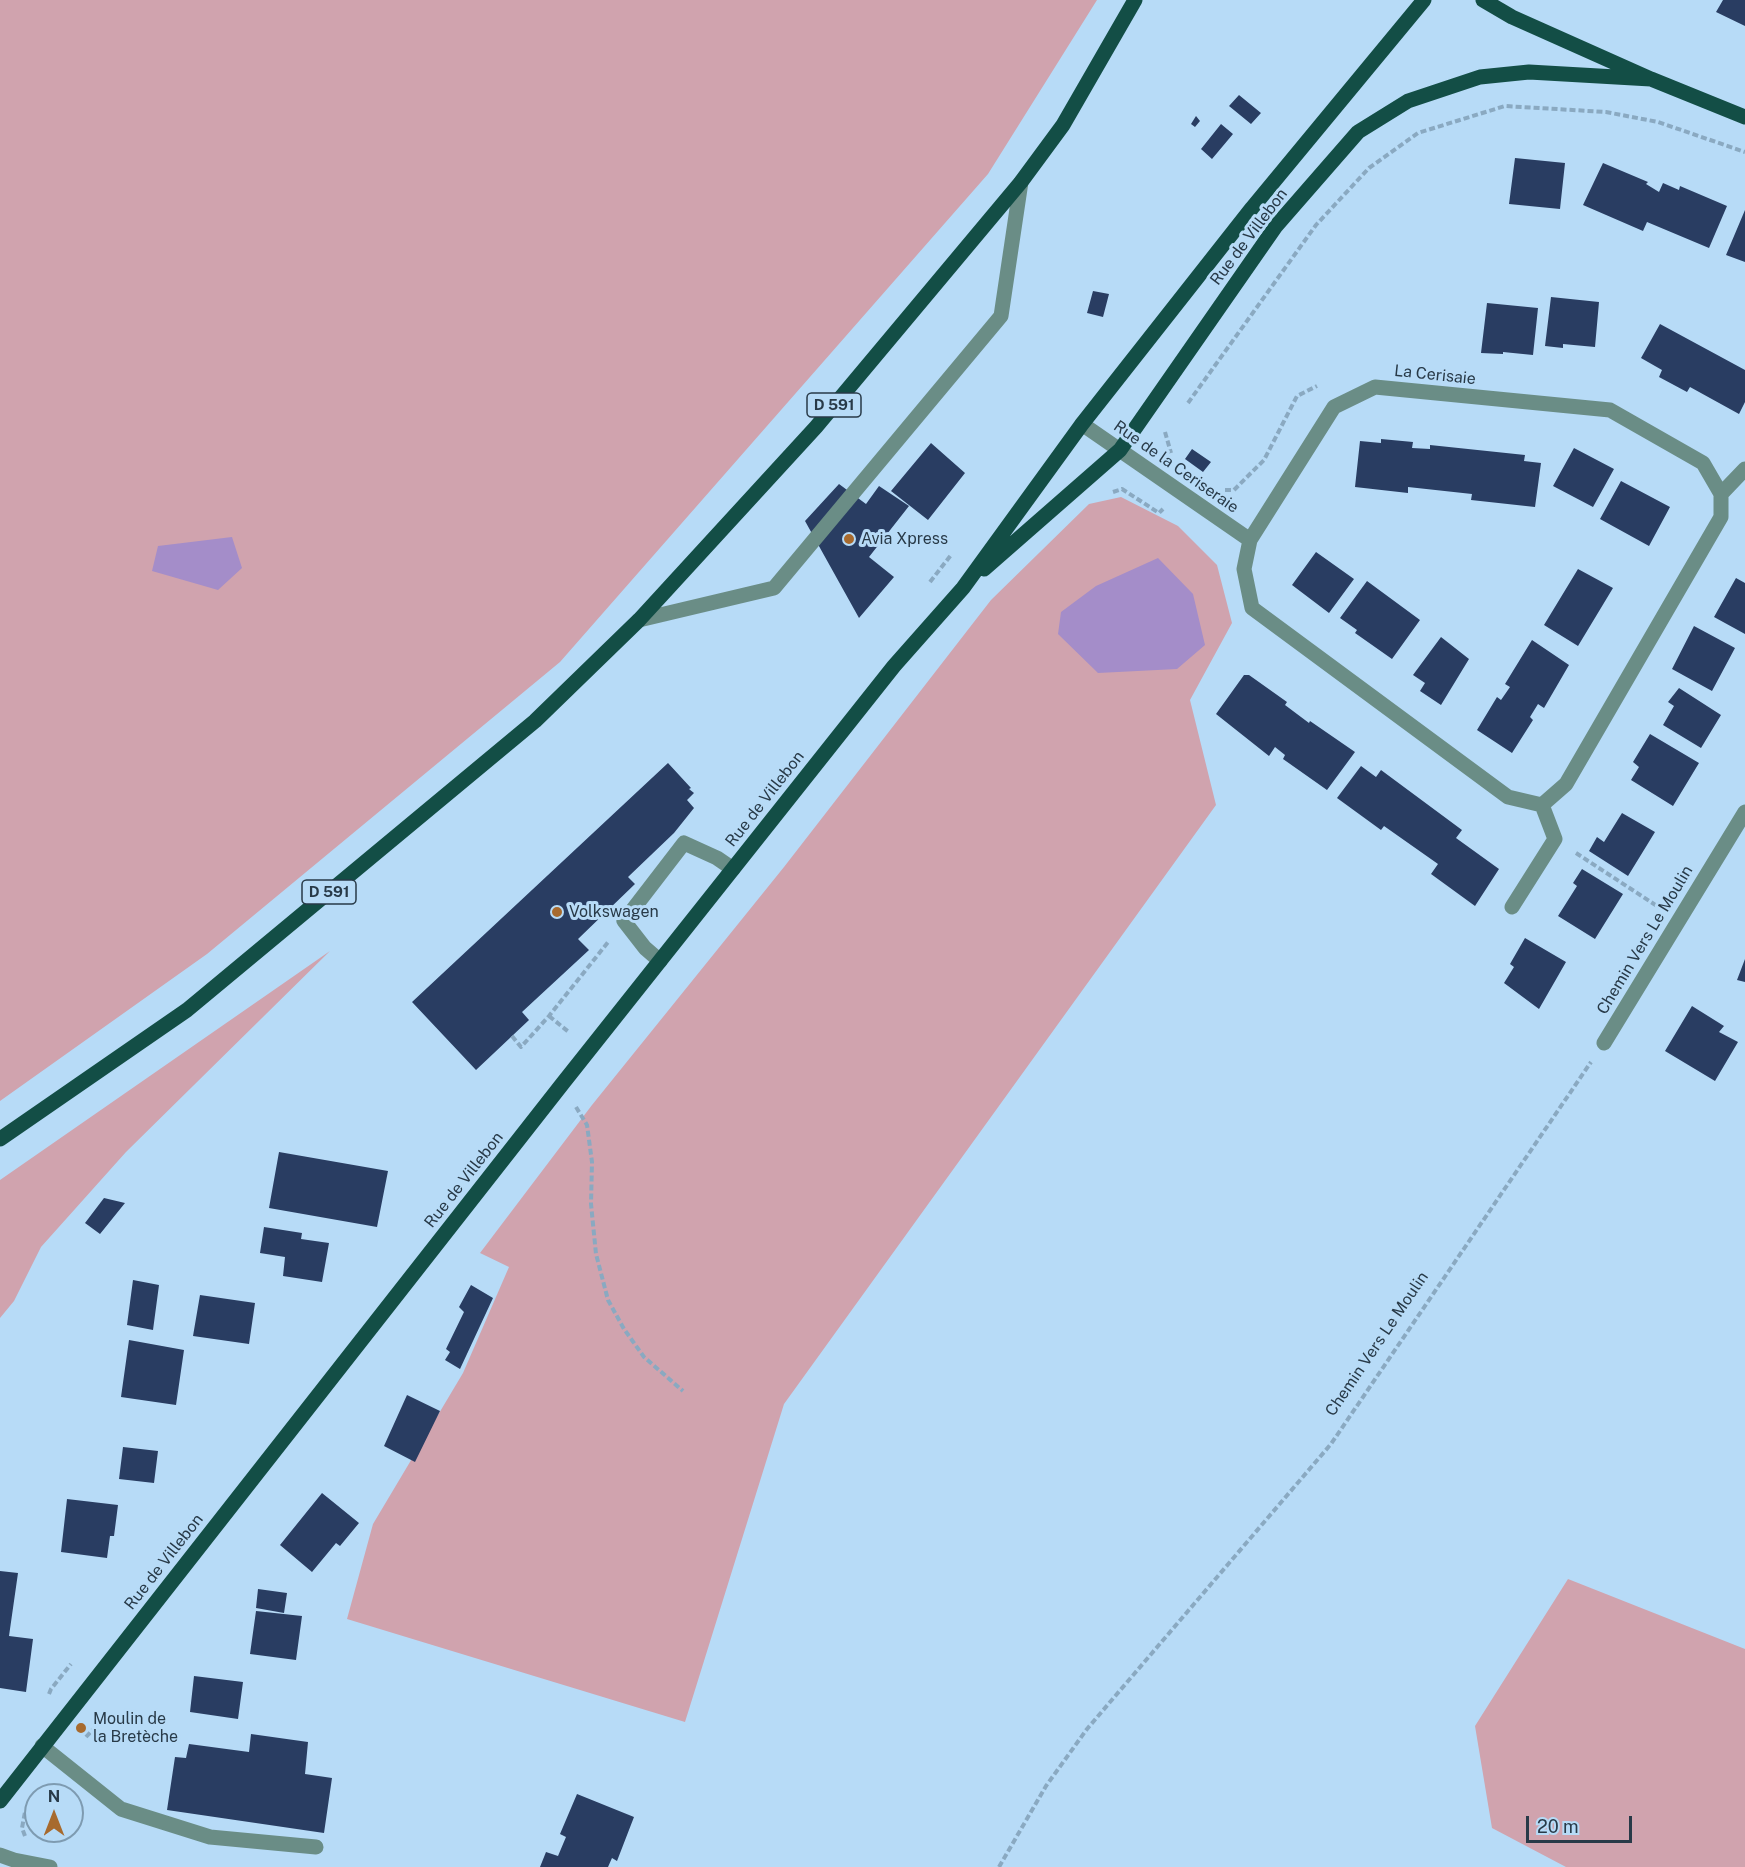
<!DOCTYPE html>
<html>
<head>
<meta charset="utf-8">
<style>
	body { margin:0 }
	#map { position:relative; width:1745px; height:1867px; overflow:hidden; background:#b7dbf7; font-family:"Public Sans",sans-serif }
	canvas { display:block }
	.north { position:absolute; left:24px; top:1783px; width:60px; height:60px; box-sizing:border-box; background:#b7dbf7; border:2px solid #7e9bb1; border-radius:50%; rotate:0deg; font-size:16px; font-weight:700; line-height:24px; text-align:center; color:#283a48 }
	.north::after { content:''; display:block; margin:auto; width:21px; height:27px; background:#a76a2e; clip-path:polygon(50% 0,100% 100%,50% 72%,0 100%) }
	.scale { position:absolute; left:1526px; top:1816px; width:106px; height:27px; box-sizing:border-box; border:3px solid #283a48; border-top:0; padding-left:8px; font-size:18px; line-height:21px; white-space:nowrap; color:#283a48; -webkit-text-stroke:4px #b7dbf7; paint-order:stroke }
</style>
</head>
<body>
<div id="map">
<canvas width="1745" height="1867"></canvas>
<div class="north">N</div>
<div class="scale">20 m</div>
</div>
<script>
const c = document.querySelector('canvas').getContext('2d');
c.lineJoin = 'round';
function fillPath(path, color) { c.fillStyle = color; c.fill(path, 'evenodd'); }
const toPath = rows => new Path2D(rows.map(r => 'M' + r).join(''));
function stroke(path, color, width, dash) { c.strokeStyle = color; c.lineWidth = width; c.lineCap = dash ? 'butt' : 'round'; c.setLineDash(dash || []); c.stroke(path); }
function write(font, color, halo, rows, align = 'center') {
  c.font = font + ' "Public Sans",sans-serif'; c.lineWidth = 6; c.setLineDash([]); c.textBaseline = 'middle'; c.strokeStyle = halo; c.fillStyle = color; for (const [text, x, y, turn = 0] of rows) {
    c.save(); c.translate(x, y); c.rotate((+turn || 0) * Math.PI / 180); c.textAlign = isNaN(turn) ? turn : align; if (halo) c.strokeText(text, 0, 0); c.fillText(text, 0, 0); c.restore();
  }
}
fillPath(toPath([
	[0,0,1097,0,988,174,560,662,207,954,0,1101],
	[1121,497,1178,526,1217,565,1232,623,1190,700,1216,805,784,1404,685,1722,347,1619,373,1524,463,1373,509,1267,480,1253,592,1105,784,867,991,600,1089,504],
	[330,951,126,1152,41,1247,14,1301,0,1318,0,1180],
	[1568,1579,1745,1649,1745,1867,1566,1867,1492,1828,1475,1726]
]), '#d0a3ae');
fillPath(toPath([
	[232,537,242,568,218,590,152,571,158,546],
	[1158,558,1193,594,1205,645,1177,669,1098,673,1058,634,1061,612,1096,586]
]), '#a48dc9');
fillPath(toPath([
	[1723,0,1745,0,1745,26,1716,12],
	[1239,95,1261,113,1251,124,1229,106],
	[1196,116,1200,121,1195,127,1191,124],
	[1221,124,1233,134,1212,159,1201,149],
	[1515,158,1565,163,1560,209,1509,204],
	[1603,163,1648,182,1646,184,1659,192,1663,183,1679,190,1680,186,1727,206,1709,248,1647,222,1643,231,1583,205],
	[1745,210,1745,262,1726,255],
	[1093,291,1109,294,1103,317,1087,313],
	[1551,297,1599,302,1595,347,1563,344,1563,348,1545,346],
	[1487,303,1538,308,1533,355,1503,352,1503,354,1481,353],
	[1660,324,1745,370,1745,402,1739,414,1690,387,1687,392,1659,377,1662,370,1641,358],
	[1381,439,1413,442,1412,448,1430,449,1430,445,1525,455,1524,461,1541,463,1535,507,1471,500,1472,494,1408,487,1408,493,1355,487,1360,441,1381,443],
	[931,443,965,473,928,520,891,491],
	[1574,448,1614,469,1593,507,1553,486],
	[1192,449,1211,462,1203,472,1185,459],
	[1621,481,1670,507,1649,546,1600,519],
	[839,484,866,504,879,486,909,506,869,557,894,577,859,618,805,521],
	[1316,552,1354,579,1329,613,1292,585],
	[1578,569,1613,588,1578,646,1544,625],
	[1736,578,1745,583,1745,634,1714,617],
	[1367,581,1420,620,1392,659,1355,633,1357,630,1340,618],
	[1694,626,1735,648,1712,691,1672,669],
	[1441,637,1469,659,1441,705,1420,691,1425,683,1413,675],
	[1532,640,1569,665,1544,708,1538,704,1530,717,1533,720,1512,753,1477,730,1497,697,1501,700,1510,687,1505,684],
	[1244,675,1249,675,1287,702,1285,705,1309,723,1310,721,1355,752,1327,790,1283,759,1285,755,1275,747,1269,756,1216,714],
	[1679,688,1721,715,1701,748,1663,725,1674,706,1668,702],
	[1650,734,1699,763,1673,806,1631,780,1639,767,1633,762],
	[668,763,691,788,689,789,694,793,687,800,694,808,674,833,628,877,635,884,578,939,589,950,522,1012,529,1020,476,1070,412,1002],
	[1361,766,1376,777,1381,770,1462,830,1456,838,1499,869,1475,906,1431,874,1438,864,1384,826,1381,830,1337,798],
	[1622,813,1655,832,1628,876,1589,851,1597,837,1604,842],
	[1582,869,1623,894,1595,939,1558,916,1577,886,1573,883],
	[1525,938,1566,962,1539,1009,1504,983,1514,967,1510,964],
	[1745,959,1745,982,1737,980],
	[1692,1006,1724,1026,1719,1032,1738,1042,1715,1081,1665,1051],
	[279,1152,388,1171,377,1227,269,1208],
	[104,1198,125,1203,100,1234,85,1223],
	[264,1227,302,1233,301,1239,329,1243,322,1282,283,1276,285,1257,260,1253],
	[133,1280,159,1285,153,1330,127,1325],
	[471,1285,493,1298,460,1369,445,1360,450,1352,446,1349,464,1312,459,1307],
	[200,1295,255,1303,249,1344,193,1336],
	[129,1340,184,1350,176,1405,121,1397],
	[407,1395,440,1411,415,1462,384,1446],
	[123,1447,158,1451,154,1483,119,1479],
	[322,1493,359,1523,340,1546,336,1543,312,1572,280,1545],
	[67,1499,118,1505,114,1536,110,1536,107,1558,61,1552],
	[0,1571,18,1573,9,1636,33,1639,26,1692,0,1688],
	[258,1589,287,1593,284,1613,256,1608],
	[256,1611,302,1616,296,1660,250,1654],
	[194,1676,243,1682,238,1719,190,1712],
	[251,1734,308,1742,305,1774,332,1778,324,1833,167,1810,175,1757,186,1758,189,1744,249,1752],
	[577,1794,634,1817,617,1861,612,1858,608,1867,540,1867,546,1852,558,1856,566,1837,560,1834]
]), '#293d62');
stroke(toPath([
	[1188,403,1316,225,1369,168,1418,133,1505,106,1606,112,1658,122,1745,152],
	[1165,432,1171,453],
	[1225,490,1234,490,1264,460,1297,396,1317,386],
	[1113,492,1122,489,1159,513,1163,509],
	[930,582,951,555],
	[1576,853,1657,906],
	[549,1016,570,1033],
	[512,1036,521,1047,549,1016,609,941],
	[576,1107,587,1125,592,1162,591,1204,596,1254,608,1300,624,1329,644,1357,683,1391],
	[49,1694,51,1689,71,1664],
	[86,1737,99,1723],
	[25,1836,22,1828,25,1812],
	[999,1867,1046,1786,1087,1729,1331,1444,1591,1062]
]), '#8aa9c1', 4, [6, 3]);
stroke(toPath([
	[1375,387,1610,410,1703,463,1721,494,1721,517,1566,784,1542,805,1508,797,1252,608,1244,569,1250,540,1334,407,1375,387],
	[1082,424,1250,540],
	[1721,494,1745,469],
	[639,620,774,588,1001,316,1021,182],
	[1512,907,1555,839,1542,805],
	[660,961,645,948,624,921,684,843,717,858,733,869],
	[1604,1043,1745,812],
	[42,1746,121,1809,210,1837,316,1847],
	[0,1855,14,1860,50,1867]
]), '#6a8d86', 15);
stroke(toPath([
	[1483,0,1512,17,1651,79,1745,117],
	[984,569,1120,450,1276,226,1358,132,1408,101,1480,77,1529,72,1651,79],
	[0,1139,187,1010,535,721,639,620,816,427,1021,182,1063,125,1135,0],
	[0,1801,563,1083,894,666,963,588,1082,424,1252,208,1424,0]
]), '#134e46', 15);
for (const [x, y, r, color] of [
	[849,539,6,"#a76a2e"],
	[557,912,6,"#a76a2e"],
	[81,1728,6,"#a76a2e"]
]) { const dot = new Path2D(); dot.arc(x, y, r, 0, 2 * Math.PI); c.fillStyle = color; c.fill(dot); stroke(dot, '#b7dbf7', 2); }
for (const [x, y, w] of [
	[834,405,54],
	[329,892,54]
]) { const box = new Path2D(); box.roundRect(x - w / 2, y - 12, w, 24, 4.5); c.fillStyle = '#b7dbf7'; c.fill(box); stroke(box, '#283a48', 1.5); }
write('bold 15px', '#283a48', null, [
	["D 591",834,405],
	["D 591",329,892]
]);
write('16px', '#283a48', '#b7dbf7', [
	["Rue de Villebon",1249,237,-53],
	["La Cerisaie",1435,375,6],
	["Rue de la Ceriseraie",1176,467,35],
	["Rue de Villebon",765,799,-52],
	["Chemin Vers Le Moulin",1645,940,-59],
	["Rue de Villebon",464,1180,-52],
	["Chemin Vers Le Moulin",1377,1344,-56],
	["Rue de Villebon",164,1562,-52]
]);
write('16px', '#283a48', '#b7dbf7', [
	["Avia Xpress",861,539],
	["Volkswagen",569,912],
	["Moulin de",93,1719],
	["la Bretèche",93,1737]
], 'left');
</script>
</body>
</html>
